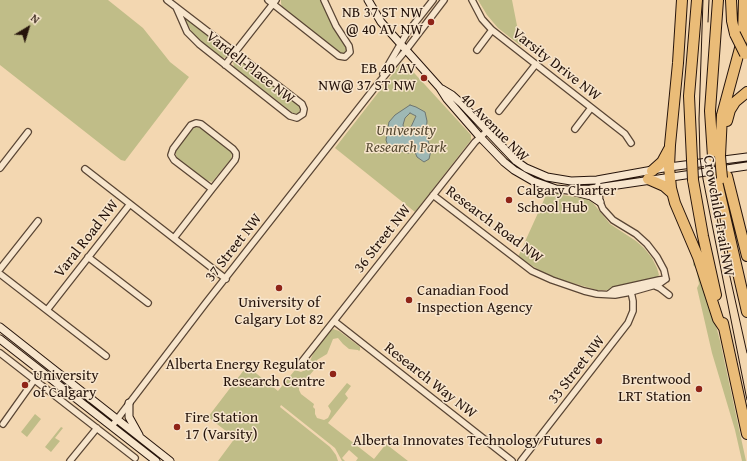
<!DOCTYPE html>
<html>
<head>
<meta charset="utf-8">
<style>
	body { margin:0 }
	#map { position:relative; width:747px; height:461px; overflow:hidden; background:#f3d7b1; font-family:"Gentium Book Plus",serif }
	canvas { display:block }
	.north { position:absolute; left:8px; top:8px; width:40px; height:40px; -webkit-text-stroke:3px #f7e5cc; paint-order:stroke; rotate:38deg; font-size:11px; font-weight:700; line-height:16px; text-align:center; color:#26140b }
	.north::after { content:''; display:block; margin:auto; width:14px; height:18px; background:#26140b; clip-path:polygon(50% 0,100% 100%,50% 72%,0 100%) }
</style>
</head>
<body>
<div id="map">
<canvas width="747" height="461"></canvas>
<div class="north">N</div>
</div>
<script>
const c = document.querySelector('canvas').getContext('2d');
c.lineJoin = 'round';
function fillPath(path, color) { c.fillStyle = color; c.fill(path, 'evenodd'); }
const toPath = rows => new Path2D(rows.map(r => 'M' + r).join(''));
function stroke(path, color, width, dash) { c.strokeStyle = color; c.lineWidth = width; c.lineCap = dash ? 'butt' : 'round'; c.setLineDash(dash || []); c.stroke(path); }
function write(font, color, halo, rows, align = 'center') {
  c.font = font + ' "Gentium Book Plus",serif'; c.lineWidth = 3; c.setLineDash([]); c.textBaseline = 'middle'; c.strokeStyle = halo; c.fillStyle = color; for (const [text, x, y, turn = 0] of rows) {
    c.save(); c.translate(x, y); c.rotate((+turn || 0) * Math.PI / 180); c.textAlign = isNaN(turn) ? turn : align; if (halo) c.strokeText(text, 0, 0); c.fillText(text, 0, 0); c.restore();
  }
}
fillPath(toPath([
	[0,0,108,0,143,28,170,62,189,77,125,161,121,160,0,65],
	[281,0,321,0,335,30,347,47,346,53,341,54,282,7,281,3],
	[478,0,512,0,521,46,498,28,487,15],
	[184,17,228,50,228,55,227,57,223,58,221,57,197,38,192,32],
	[236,59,240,59,299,106,300,108,299,113,297,114,293,113,234,67,233,62],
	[402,62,405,63,471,135,471,140,415,212,335,148],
	[195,127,201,128,230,150,232,154,231,159,212,182,206,180,177,158,176,155,176,150,192,129],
	[548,191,563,195,587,199,593,203,610,224,636,241,644,248,652,258,657,268,659,275,657,278,610,290,597,290,562,280,544,273,518,257],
	[694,260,713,314,720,341,746,461,742,461,735,430,712,353,697,288,699,284,696,268,693,265],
	[333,329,339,331,360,347,360,350,359,351,358,350,349,349,343,344,338,338,333,339,327,354,317,360,314,370,308,377,302,380,299,386,299,390,301,394,314,404,313,407,315,409,315,414,317,418,324,420,328,418,330,414,331,411,328,406,347,383,351,386,345,394,348,398,328,423,374,459,386,444,408,461,356,461,358,458,349,450,342,458,345,461,342,461,335,448,281,405,280,407,330,447,336,455,338,461,218,461,235,438,208,417,247,366,278,391,295,370,301,372,307,369,314,351,329,332],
	[35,414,41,419,27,437,21,432],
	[61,427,63,428,55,438,60,441,51,452,45,447]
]), '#c0bd88');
const water = toPath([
	[410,105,416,107,425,112,427,121,426,134,431,150,429,159,424,162,417,157,415,152,408,153,393,149,388,146,386,140,389,122,395,115,410,105],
	[410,113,416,116,410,129,408,131,404,129,403,125,405,118,410,113]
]);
fillPath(water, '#9eb8b5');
stroke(water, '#6e7671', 1);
const street = toPath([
	[167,0,302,104,304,109,303,114,297,118,290,116,199,44,187,32,176,7],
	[268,0,339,56,345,57,350,52,349,46,336,26,324,0],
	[472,0,482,19,492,30,625,134,631,143],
	[477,50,492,30],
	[225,65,276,0],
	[383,74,407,33,433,0],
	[499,111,536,64],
	[575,129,591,108],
	[0,168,28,132],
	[85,169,130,204],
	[598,185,600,202,603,209,613,220,636,234,647,244,657,257,664,270,666,279],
	[433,195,532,271,552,280,584,291,597,294,615,295,631,292,659,284,666,279],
	[174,238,212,189,235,160,236,157,236,153,233,149,201,124,196,123,191,125,173,149,171,155,174,160,212,189],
	[88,257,148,303],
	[0,269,38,221],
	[0,274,106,356],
	[653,285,660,288,669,295],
	[609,294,614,290,659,280,666,279],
	[47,310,130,204,226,279],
	[334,321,512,461],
	[0,353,135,458],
	[300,364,475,142,487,131],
	[3,424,35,379],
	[112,426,205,304,376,86,406,50,444,0],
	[70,461,97,428],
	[521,461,628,323,633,311,633,301,630,287]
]);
const secondary = toPath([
	[368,0,381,22,440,88,447,99,480,137,504,162,514,170,533,181,556,189,567,190,590,189,747,166],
	[442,89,452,95,462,104,516,161,526,168,547,177,571,181,597,180,669,167,747,157],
	[575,192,591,196,600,202],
	[0,327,170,461],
	[0,339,156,461],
	[129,403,129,417,139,435]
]);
const highway = toPath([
	[682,0,678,63,670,145,669,167,671,188,675,203,698,257,718,319,724,328],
	[731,0,732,21,735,34],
	[727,121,730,110,735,102,747,92],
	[720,156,722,115,743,37,744,0],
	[713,157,710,111,718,0],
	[692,160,689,96,697,0],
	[652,171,662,162,669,149],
	[727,176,747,256],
	[716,177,747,312],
	[648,179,664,186,672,193],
	[693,180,703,236,716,295],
	[723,323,747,434]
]);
stroke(street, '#594534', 8);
stroke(secondary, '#26140b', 9);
stroke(highway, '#26140b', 12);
stroke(street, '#f7e5cc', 5.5);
stroke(secondary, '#f7e5cc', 7);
stroke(highway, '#eabc78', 10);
stroke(toPath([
	[703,0,699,119,700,158,703,179,747,400],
	[708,22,709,0],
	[714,205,747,353]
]), '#26140b', 1);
const highwayBridge = toPath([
	[735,34,745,54],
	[720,156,722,178],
	[692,160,693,180]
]);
stroke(highwayBridge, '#26140b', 12, []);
stroke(highwayBridge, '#eabc78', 10);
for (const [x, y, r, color] of [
	[431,22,4,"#8f2418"],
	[424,78,4,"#8f2418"],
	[509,200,4,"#8f2418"],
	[279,288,4,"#8f2418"],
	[409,300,4,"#8f2418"],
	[333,374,4,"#8f2418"],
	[25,385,4,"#8f2418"],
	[699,389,4,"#8f2418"],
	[177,427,4,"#8f2418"],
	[599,441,4,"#8f2418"]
]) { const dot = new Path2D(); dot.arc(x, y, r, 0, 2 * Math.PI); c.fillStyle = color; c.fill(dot); stroke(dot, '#f7e5cc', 1.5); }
write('15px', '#26140b', '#f7e5cc', [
	["NB 37 ST NW",423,13],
	["@ 40 AV NW",423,30],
	["EB 40 AV",416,69],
	["NW@ 37 ST NW",416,86],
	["Calgary Charter",517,191,"left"],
	["School Hub",517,208,"left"],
	["Canadian Food",417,291,"left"],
	["Inspection Agency",417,308,"left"],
	["University of",279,303,"center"],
	["Calgary Lot 82",279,320,"center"],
	["Alberta Energy Regulator",325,365],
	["Research Centre",325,382],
	["University",33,376,"left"],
	["of Calgary",33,393,"left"],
	["Brentwood",691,380],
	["LRT Station",691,397],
	["Fire Station",185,418,"left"],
	["17 (Varsity)",185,435,"left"],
	["Alberta Innovates Technology Futures",591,441]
], 'right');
write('15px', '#26140b', '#f7e5cc', [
	["Varsity Drive NW",556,65,38],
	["Vardell Place NW",250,68,38],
	["40 Avenue NW",494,128,45],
	["Crowchild Trail NW",718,216,80],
	["Research Road NW",494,225,37],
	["Varal Road NW",87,239,-52],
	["36 Street NW",383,239,-52],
	["37 Street NW",234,248,-52],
	["33 Street NW",577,370,-52],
	["Research Way NW",430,381,38]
]);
write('italic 15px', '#544730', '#f7e5cc', [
	["University",406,131],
	["Research Park",406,148]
]);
</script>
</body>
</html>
